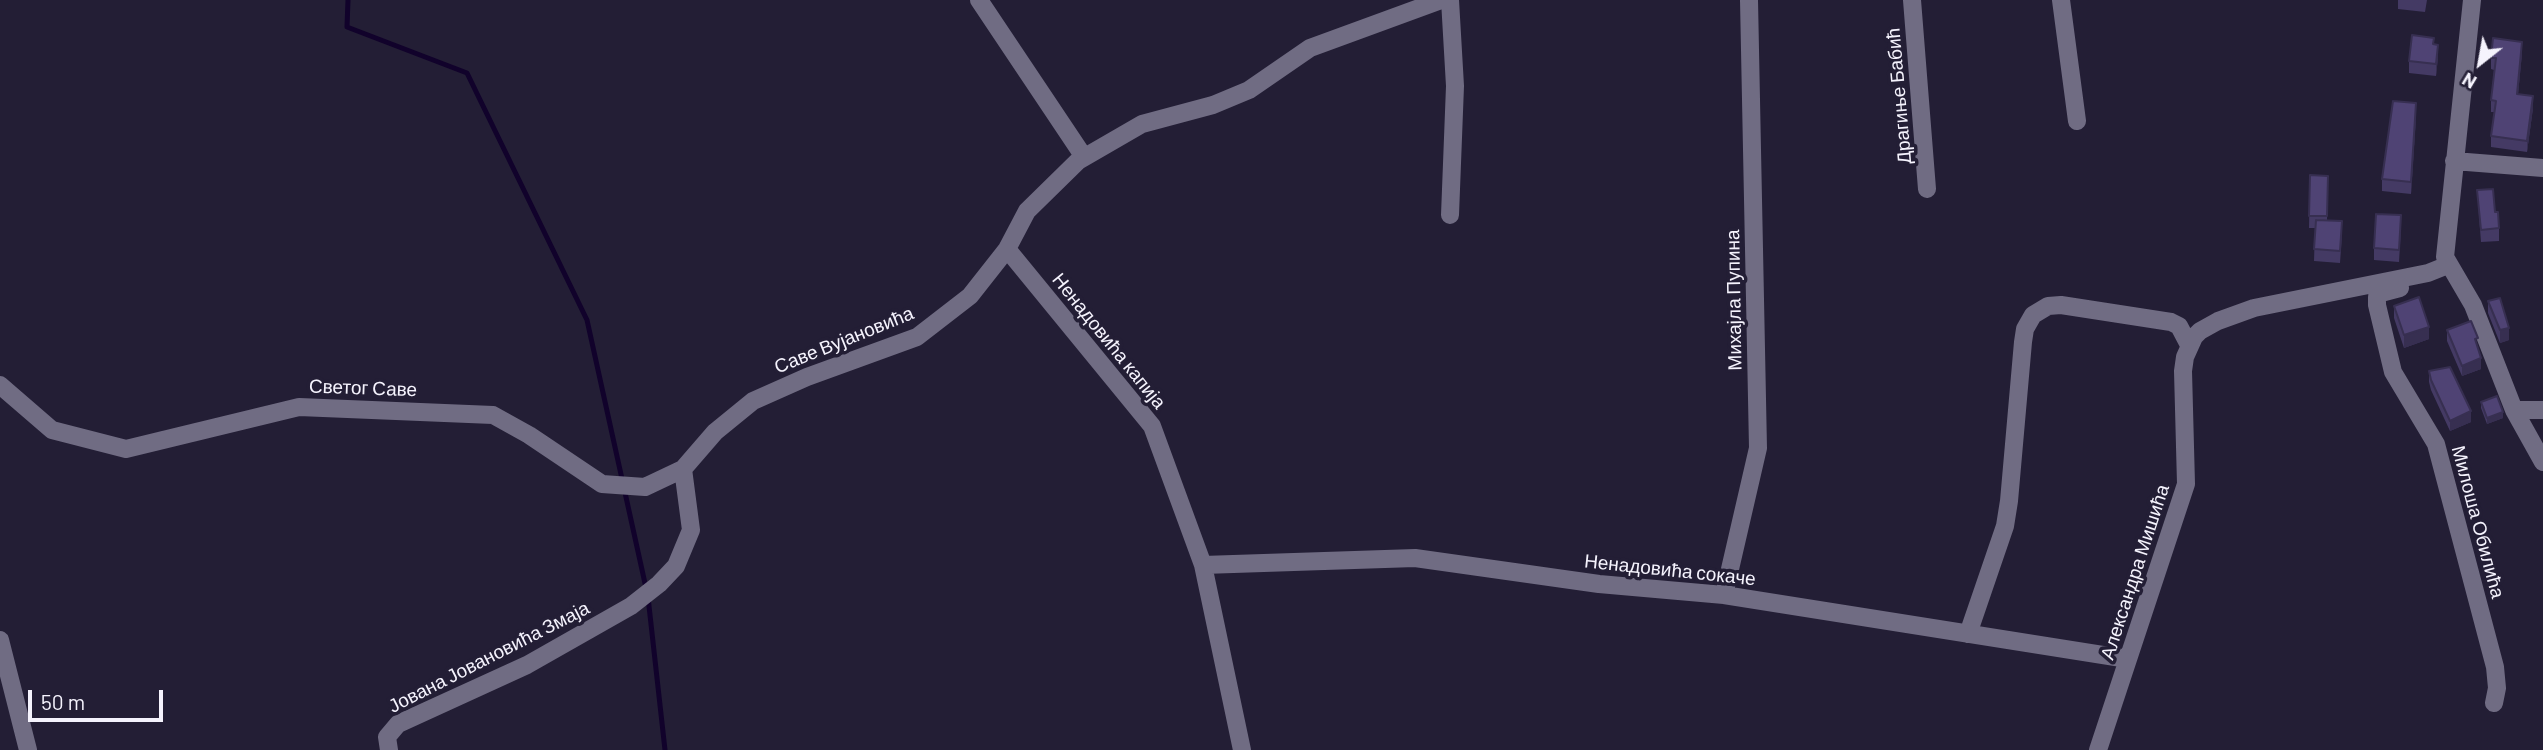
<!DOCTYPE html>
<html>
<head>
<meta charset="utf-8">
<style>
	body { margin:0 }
	#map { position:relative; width:2543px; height:750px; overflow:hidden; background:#231e35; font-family:Barlow,sans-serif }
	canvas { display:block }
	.north { position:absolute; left:2445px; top:28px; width:70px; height:70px; -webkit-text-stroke:5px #231e35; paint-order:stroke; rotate:211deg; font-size:19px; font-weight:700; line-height:28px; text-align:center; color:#f5f3fd }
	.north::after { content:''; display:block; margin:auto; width:24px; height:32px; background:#f5f3fd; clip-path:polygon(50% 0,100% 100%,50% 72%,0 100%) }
	.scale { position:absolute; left:28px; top:690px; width:135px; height:32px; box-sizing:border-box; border:4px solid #f5f3fd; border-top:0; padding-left:9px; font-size:21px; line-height:24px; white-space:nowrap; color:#f5f3fd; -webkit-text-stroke:5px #231e35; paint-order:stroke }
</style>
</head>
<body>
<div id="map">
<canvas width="2543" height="750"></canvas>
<div class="north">N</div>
<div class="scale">50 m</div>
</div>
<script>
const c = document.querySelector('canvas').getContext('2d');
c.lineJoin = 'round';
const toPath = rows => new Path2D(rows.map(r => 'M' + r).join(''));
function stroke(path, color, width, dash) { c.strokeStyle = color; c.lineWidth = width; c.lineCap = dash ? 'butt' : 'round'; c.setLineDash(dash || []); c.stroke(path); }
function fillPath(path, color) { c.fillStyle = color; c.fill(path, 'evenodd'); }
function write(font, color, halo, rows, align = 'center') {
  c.font = font + ' Barlow,sans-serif'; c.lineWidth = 7; c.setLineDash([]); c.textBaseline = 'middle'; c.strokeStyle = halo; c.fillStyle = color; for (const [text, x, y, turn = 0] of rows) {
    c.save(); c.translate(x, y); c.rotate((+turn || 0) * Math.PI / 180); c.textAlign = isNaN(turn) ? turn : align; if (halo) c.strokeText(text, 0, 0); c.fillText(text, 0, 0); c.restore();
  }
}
stroke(toPath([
	[348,0,347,27,467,73,587,320,648,597,665,750]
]), '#11022b', 5);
stroke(toPath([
	[979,0,1084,157],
	[1912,0,1927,189],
	[2061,0,2077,121],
	[2472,0,2445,257,2473,305,2514,410,2543,462],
	[2454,161,2543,168],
	[1450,215,1455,86,1450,0],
	[1007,249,1152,426,1203,565,1242,750],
	[2400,288,2381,293,2377,297,2377,305,2393,372,2436,444,2495,667,2497,688,2494,703],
	[0,385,52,430,126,449,299,407,493,415,529,435,602,484,645,487,683,469,715,432,753,401,807,377,917,337,970,296,1007,249,1027,211,1078,161,1142,124,1213,105,1249,90,1310,48,1441,0],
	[2514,410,2543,410],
	[1203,565,1415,558,1599,584,1724,595,2128,659],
	[1724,595,1758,448,1749,0],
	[1968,634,2005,526,2009,501,2023,342,2025,329,2033,315,2048,306,2061,305,2171,322,2179,326,2189,345],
	[0,640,28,750],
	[389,750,387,737,398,724,527,665,631,606,659,584,676,566,691,530,683,469],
	[2098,750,2186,484,2183,371,2185,357,2194,337,2200,331,2218,321,2254,308,2428,273,2448,265]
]), '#706c83', 18);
fillPath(toPath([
	[2398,0,2427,0,2425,12,2398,9],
	[2434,44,2438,57,2436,76,2409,73,2409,61],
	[2522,53,2518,94,2533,108,2527,152,2491,147,2491,136,2495,112,2491,112,2491,100,2494,70,2491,69,2491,58],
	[2416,116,2411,194,2382,191,2382,179],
	[2310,175,2328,176,2327,220,2342,234,2340,263,2314,261,2315,228,2309,228],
	[2477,190,2495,212,2499,228,2499,241,2481,242],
	[2401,228,2399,262,2374,260,2374,248],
	[2488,301,2509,340,2500,343,2488,313],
	[2394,306,2429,339,2404,348,2394,318],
	[2447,330,2478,348,2481,369,2462,376,2447,341],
	[2429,371,2471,422,2450,431,2431,390,2429,382],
	[2481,402,2503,418,2487,424,2481,408]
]), '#443a64');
fillPath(toPath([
	[2522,42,2522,53,2517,106,2517,94],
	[2438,45,2438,57,2436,76,2436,64],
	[2533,96,2533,108,2527,152,2527,141],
	[2416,103,2416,116,2411,194,2411,182],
	[2429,327,2429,339,2404,348,2404,335],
	[2509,328,2509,340,2500,343,2500,330],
	[2481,358,2481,369,2462,376,2462,366],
	[2471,411,2471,422,2450,431,2450,421],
	[2503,412,2503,418,2487,424,2487,418]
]), '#372f51');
const building = toPath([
	[2412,35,2434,38,2433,44,2438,45,2436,64,2409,61,2412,35],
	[2493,38,2522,42,2517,94,2533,96,2527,141,2491,136,2496,101,2491,100,2496,58,2491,58,2493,38],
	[2393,101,2416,103,2411,182,2382,179,2393,101],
	[2310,175,2328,176,2327,216,2309,216,2310,175],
	[2493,189,2495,212,2498,212,2499,228,2481,230,2477,190,2493,189],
	[2376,214,2401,215,2399,250,2374,248,2376,214],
	[2316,220,2342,221,2340,251,2314,249,2316,220],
	[2419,297,2429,327,2404,335,2394,306,2419,297],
	[2500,298,2509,328,2500,330,2488,301,2500,298],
	[2471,321,2478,338,2475,339,2481,358,2462,366,2447,330,2471,321],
	[2450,367,2471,411,2450,421,2431,380,2429,371,2450,367],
	[2497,396,2503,412,2487,418,2481,402,2497,396]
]);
fillPath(building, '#4f4374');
stroke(building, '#372f51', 2);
write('19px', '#f5f3fd', '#231e35', [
	["Драгиње Бабић",1899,96,-95],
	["Михајла Пупина",1734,300,-91],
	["Саве Вујановића",844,340,-22],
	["Ненадовића капија",1109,341,51],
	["Светог Саве",363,388,2],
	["Милоша Обилића",2478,522,75],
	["Ненадовића сокаче",1670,570,6],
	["Александра Мишића",2135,572,-72],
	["Јована Јовановића Змаја",489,657,-27]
]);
</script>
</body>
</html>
